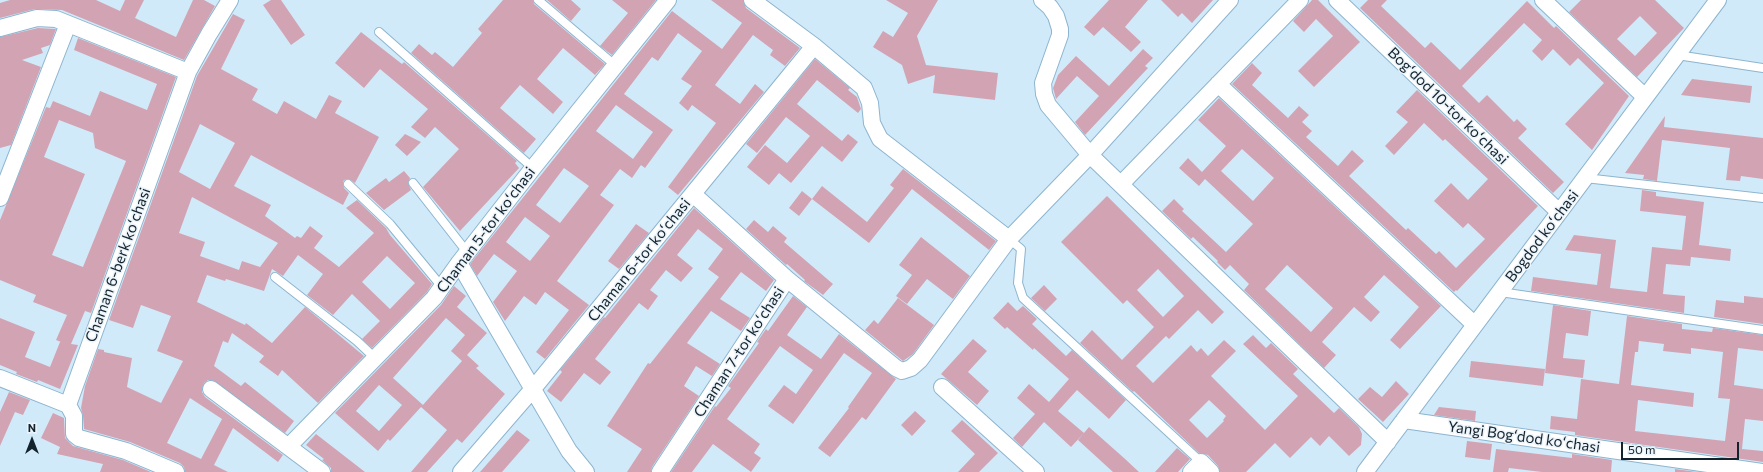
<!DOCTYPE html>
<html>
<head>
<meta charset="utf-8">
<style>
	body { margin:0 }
	#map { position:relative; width:1763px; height:472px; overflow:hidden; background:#d1eafa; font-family:Commissioner,sans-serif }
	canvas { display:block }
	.north { position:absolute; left:12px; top:420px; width:40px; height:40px; -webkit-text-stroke:3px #ecf4fa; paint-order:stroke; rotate:0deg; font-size:11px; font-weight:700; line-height:16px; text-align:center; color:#13232d }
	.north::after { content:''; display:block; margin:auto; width:14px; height:18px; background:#13232d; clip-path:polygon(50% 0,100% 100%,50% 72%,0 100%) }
	.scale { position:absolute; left:1621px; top:442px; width:118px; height:18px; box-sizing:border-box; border:2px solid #13232d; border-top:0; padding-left:5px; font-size:12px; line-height:14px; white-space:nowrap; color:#13232d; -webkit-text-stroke:3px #ecf4fa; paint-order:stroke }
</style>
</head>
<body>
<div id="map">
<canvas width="1763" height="472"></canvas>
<div class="north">N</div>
<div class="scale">50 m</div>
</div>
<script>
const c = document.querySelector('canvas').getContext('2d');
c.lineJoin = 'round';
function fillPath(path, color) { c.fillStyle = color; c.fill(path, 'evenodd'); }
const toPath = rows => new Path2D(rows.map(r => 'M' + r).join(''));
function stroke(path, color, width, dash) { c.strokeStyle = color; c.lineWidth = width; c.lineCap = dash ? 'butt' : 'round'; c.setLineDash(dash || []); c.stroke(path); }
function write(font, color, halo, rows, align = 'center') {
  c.font = font + ' Commissioner,sans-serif'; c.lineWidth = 3; c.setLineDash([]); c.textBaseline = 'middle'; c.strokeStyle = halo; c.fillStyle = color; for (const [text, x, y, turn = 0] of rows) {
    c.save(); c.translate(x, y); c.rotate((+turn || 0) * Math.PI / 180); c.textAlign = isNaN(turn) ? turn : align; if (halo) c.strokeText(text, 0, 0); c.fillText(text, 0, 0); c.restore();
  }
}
fillPath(toPath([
	[10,0,96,0,120,11,125,0,144,0,135,18,176,37,193,0,204,0,215,6,184,60,62,10,35,9,0,18,0,3],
	[271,0,281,0,305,35,291,45,263,5],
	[503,0,533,0,534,4,605,64,595,75,563,48,537,79,563,102,553,114,520,85,500,108,536,139,524,153,411,53,419,44,432,55,435,52,453,67,482,33,478,29],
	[547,0,571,0,581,9,571,21],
	[612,0,656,0,612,55,600,46,628,13],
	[711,0,743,0,746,8,800,48,785,66,770,55,773,50,753,35,715,85,740,104,755,84,764,92,678,195,668,187,716,123,692,105,688,111,679,103,692,86,681,79,702,51,678,33,658,61,652,57,624,94,673,130,645,168,633,159,653,132,616,105,596,131,641,165,632,178,620,169,600,195,614,205,557,281,589,305,545,359,536,352,569,310,545,292,536,305,524,296,505,321,493,302,517,271,494,254,477,276,470,264,672,11,722,49,742,23],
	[564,168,589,186,560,223,536,205],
	[525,217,550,236,530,261,506,242],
	[886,0,938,0,917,36,926,65,998,73,995,100,933,93,935,75,908,84,902,65,873,47,883,31,893,37,908,13],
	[1109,0,1148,0,1125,27,1141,42,1131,52,1103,27,1094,36,1084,27],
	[1161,0,1213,0,1192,23,1182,13,1178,17],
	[1312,0,1318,0,1360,42,1314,87,1298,71,1333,36,1316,19,1304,32,1293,21],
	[1368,0,1387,0,1381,6,1425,48,1431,42,1460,70,1527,1,1554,28,1556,26,1629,96,1592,150,1565,124,1604,83,1578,58,1570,66,1553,49,1542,61,1532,51,1542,40,1524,23,1462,86,1479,103,1487,95,1514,122,1517,119,1527,129,1518,138,1564,182,1553,193,1360,8],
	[1581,0,1655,0,1684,28,1637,77,1569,12],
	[1640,16,1657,33,1635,56,1617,39],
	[233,14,245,20,221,69,258,89,252,100,277,114,284,101,316,119,329,95,342,101,335,113,379,137,355,183,349,179,344,180,343,182,344,188,349,193,343,205,251,155,234,186,271,205,265,216,295,238,297,236,301,238,310,226,323,236,314,248,339,267,374,233,346,208,357,200,386,228,390,235,432,284,427,292,372,348,362,339,380,321,352,294,333,315,307,295,323,274,298,255,283,276,272,269,264,291,226,279,225,281,207,275,197,302,245,325,246,323,272,343,305,307,364,356,318,403,282,370,278,376,259,362,264,356,232,333,228,343,223,341,214,366,241,386,245,382,294,421,285,433,212,380,208,380,204,383,202,388,202,392,205,397,283,455,278,462,233,428,214,465,228,472,185,472,184,467,180,463,130,442,84,429,83,416,81,408,85,386,98,349,104,350,104,352,132,358,127,387,161,403,183,361,157,351,171,316,141,305,133,328,109,320,197,76],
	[200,124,235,143,210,189,179,172],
	[192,197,231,218,278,243,260,267,242,261,239,270,200,256,205,242,179,233],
	[387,256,415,283,390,309,362,282],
	[190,398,222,419,201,459,167,443],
	[38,28,56,29,50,45,41,48,43,53,22,60,41,67,11,145,0,148,0,37],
	[361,32,402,64,404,62,517,161,515,163,519,168,460,231,423,187,459,149,435,127,425,138,411,127,428,109,380,69,364,88,335,63],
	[78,38,176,77,91,313,85,311,71,344,78,345,60,389,38,380,37,382,16,374,17,372,0,365,0,318,35,332,25,357,50,367,60,342,61,342,56,340,67,315,33,302,36,295,0,280,0,220,46,107,50,108,53,101,90,116,100,91,147,110,157,84,74,50],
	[59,120,93,133,95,148,126,161,83,267,52,255,85,174,44,157],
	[1143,49,1153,58,1145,66,1148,68,1085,135,1075,122,1099,96,1077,76,1056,99,1053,88,1058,75,1076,56,1109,86],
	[815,59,850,88,848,90,857,97,861,109,858,113,817,80,797,104,842,141,848,134,858,142,842,162,822,146,791,183,779,173,769,185,747,167,765,145,787,163,810,136,786,117,757,153,746,144],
	[1252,63,1262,73,1252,85,1288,118,1299,106,1309,115,1302,122,1312,131,1306,137,1338,166,1352,150,1364,161,1349,176,1406,230,1408,228,1436,254,1439,251,1456,268,1485,239,1468,223,1463,228,1434,201,1451,183,1468,200,1488,179,1445,139,1443,141,1424,123,1394,155,1385,146,1408,122,1396,112,1417,90,1538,206,1457,291,1456,290,1454,292,1232,84],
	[1692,79,1752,86,1750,103,1681,95],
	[1219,98,1441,306,1400,349,1390,340,1419,307,1384,275,1364,297,1380,312,1371,322,1354,307,1322,342,1336,355,1324,368,1244,290,1249,284,1230,265,1225,270,1217,262,1218,261,1193,237,1191,239,1162,211,1174,199,1184,209,1182,211,1226,252,1253,224,1205,179,1199,186,1179,168,1188,158,1202,172,1226,146,1198,120],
	[1242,149,1274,178,1253,201,1221,171],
	[1287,265,1333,308,1311,332,1265,289],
	[1665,116,1664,127,1763,138,1763,179,1741,176,1740,181,1726,180,1730,148,1662,140,1657,181,1643,179,1644,175,1625,173],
	[405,134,421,142,407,156,395,145],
	[903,169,996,241,989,250,912,189,869,243,812,199,822,186,867,222,894,188,890,185],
	[404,171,410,178,408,183,411,190,384,210,366,193,386,178,389,182],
	[1642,190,1656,192,1656,196,1704,202,1699,245,1731,249,1730,261,1691,257,1690,266,1666,264,1663,294,1685,296,1684,313,1531,291,1533,277,1597,285,1601,254,1565,250,1574,235,1616,240,1610,288,1647,292,1652,247,1682,250,1686,216,1640,211],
	[802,191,812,199,799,216,789,208],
	[1107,196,1224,312,1212,324,1198,310,1169,339,1166,336,1136,366,1153,383,1191,345,1197,352,1201,348,1208,356,1224,340,1236,351,1211,376,1265,430,1298,396,1243,344,1253,335,1266,348,1271,343,1298,369,1293,374,1334,413,1339,408,1359,427,1362,434,1361,445,1349,456,1329,436,1320,446,1311,437,1290,458,1275,443,1246,472,1220,472,1218,466,1208,455,1199,453,1134,391,1133,392,1080,343,1092,330,1122,360,1154,327,1127,300,1123,304,1061,242],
	[1158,269,1184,296,1163,317,1137,290],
	[1209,400,1226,416,1223,420,1224,421,1207,438,1189,420],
	[694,208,774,280,766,291,741,272,720,299,750,318,741,331,711,311,687,343,720,364,712,376,696,366,684,386,699,396,652,467,651,472,627,472,642,449,607,426,648,363,650,364,719,277,708,269,723,249,698,229,677,255,693,268,681,282,666,270,650,290,658,296,648,310,639,303,595,359,611,372,600,385,584,373,561,402,547,391,562,372,560,370,604,317,605,318],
	[754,220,768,232,773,226,787,238,784,242,833,284,823,295,804,281,805,280,787,264,786,265,746,229],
	[636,224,649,233,619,269,608,261],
	[921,237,970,276,953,299,927,279,907,304,896,296,912,275,899,265],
	[1044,285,1057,299,1045,311,1031,298],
	[454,286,466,296,457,307,487,333,467,355,479,366,476,368,505,394,462,443,457,439,427,472,411,472,447,430,421,407,390,441,388,439,378,451,335,413,441,305],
	[446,318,465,335,451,351,462,361,422,406,423,405,393,378],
	[379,385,402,405,379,431,356,411],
	[793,296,807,307,787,335,821,359,839,334,896,379,866,420,862,417,830,457,818,448,849,408,848,407,872,373,844,353,793,424,768,406,784,385,796,394,813,370,780,346,727,419,760,444,754,453,761,458,751,472,713,444,692,472,671,472,715,406,716,407,731,388,728,386,759,343,757,342,766,329,768,331],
	[1744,296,1763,298,1763,324,1714,317,1716,300,1744,303],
	[898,298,934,325,913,354,903,361,865,330,874,320,878,324],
	[1008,302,1017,311,1023,306,1037,319,1032,324,1066,356,1072,350,1126,400,1109,419,1077,390,1058,411,1084,433,1071,447,1044,422,1022,447,1013,438,1035,414,1017,398,1029,384,1049,402,1069,379,1034,348,1033,350,1007,327,1005,329,993,318],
	[1553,305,1591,311,1588,336,1566,333,1563,358,1585,360,1583,378,1545,373],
	[1627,316,1682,324,1682,329,1712,332,1713,328,1763,335,1763,351,1738,348,1734,385,1763,389,1763,421,1745,419,1742,449,1763,451,1763,462,1575,435,1575,432,1550,429,1551,416,1577,419,1581,379,1619,384],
	[1639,341,1664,344,1663,351,1691,354,1691,348,1723,352,1718,398,1730,399,1725,441,1635,431,1638,400,1693,407,1694,393,1631,385,1635,352,1638,352],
	[973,339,987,351,968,372,989,391,977,405,941,374],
	[1471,361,1545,369,1543,386,1469,377],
	[1396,381,1409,394,1383,422,1358,399,1370,387,1382,397],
	[9,392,30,400,23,415,15,412,0,446,0,412],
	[1439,407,1476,411,1475,421,1434,415],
	[915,411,926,421,912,436,901,425],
	[53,413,64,418,65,438,73,446,123,460,151,472,100,472,103,464,57,454,60,447,41,438],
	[962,420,998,453,979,472,958,472,975,454,951,431],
	[1089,427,1124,458,1139,472,1113,472,1078,440],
	[517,430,530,440,502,472,480,472],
	[316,434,365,472,331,472,331,468,322,460,324,459,306,445],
	[1467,441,1492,444,1490,460,1465,457],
	[1177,448,1190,459,1178,472,1155,472],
	[1496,449,1572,458,1572,454,1612,460,1611,472,1542,472,1509,468,1508,472,1493,472],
	[1675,469,1697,472,1675,472]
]), '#d2a4b3');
const service = toPath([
	[538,0,616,66],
	[379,32,533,168],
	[1677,55,1763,68],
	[1585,178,1763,198],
	[413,183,467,252],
	[348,184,390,224,442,287],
	[1009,239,1021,249,1018,283,1023,298,1201,462],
	[275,277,357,341,375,358],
	[1500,292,1763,330]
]);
const minor = toPath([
	[752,0,814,46,864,88,870,103,872,123,880,139,1009,239],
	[1042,0,1050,7,1056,16,1060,29,1060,35,1043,83,1044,94,1048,105,1090,155,1230,0],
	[1337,0,1559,212],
	[1543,0,1645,97],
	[0,28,37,18,56,19,188,72],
	[1218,84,1475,325],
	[1121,184,1300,0],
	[693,194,787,279],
	[0,198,68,24],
	[459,263,569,451,586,472],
	[0,378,68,405],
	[942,387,1036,472],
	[211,389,322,472],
	[1404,420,1763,472],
	[289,446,434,298,459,263,533,168,668,0],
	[176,472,126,451,79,438,74,434,74,416,68,405,188,72,209,34,230,0],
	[461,472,532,390,814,46],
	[660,472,787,279,896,368,902,371,911,368,920,360,1009,239,1090,155,1388,442],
	[1191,472,1201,462,1211,472],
	[1365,472,1718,0]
]);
stroke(service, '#8db5cf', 10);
stroke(minor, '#8db5cf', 18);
stroke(service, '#fff', 8);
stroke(minor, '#fff', 16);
write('15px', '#13232d', '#ecf4fa', [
	["Bogʻdod 10-tor koʻchasi",1448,106,44],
	["Chaman 5-tor koʻchasi",486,230,-53],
	["Bogdod koʻchasi",1542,236,-53],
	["Chaman 6-tor koʻchasi",639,260,-51],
	["Chaman 6-berk koʻchasi",118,265,-70],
	["Chaman 7-tor koʻchasi",739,352,-57],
	["Yangi Bogʻdod koʻchasi",1524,437,8]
]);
</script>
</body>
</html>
